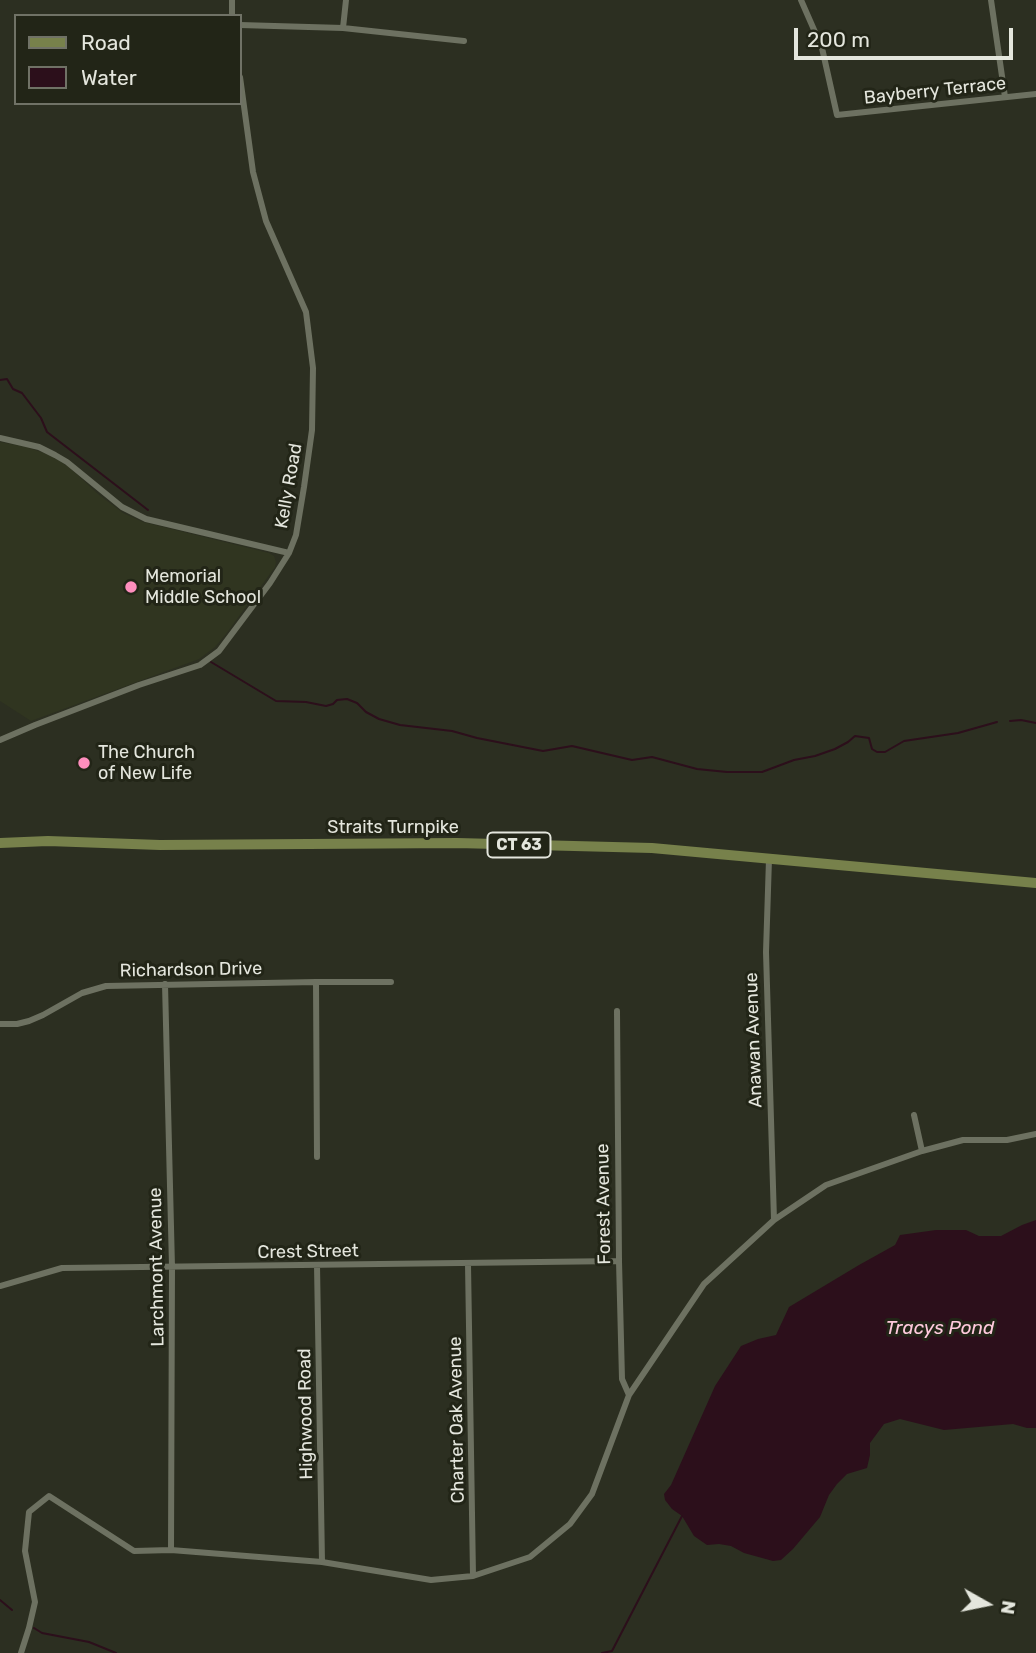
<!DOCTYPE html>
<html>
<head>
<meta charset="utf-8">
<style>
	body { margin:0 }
	#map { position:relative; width:1036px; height:1653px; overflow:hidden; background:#2c2f21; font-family:Rubik,sans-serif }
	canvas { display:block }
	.legend { position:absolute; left:14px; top:14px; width:228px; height:91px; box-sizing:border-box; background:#222517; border:2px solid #707266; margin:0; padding:9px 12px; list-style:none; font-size:21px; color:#e4e6dd }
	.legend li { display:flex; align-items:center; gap:14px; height:35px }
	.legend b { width:35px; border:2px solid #707266 }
	.north { position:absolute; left:952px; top:1569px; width:70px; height:70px; -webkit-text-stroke:5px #222517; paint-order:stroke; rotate:99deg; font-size:19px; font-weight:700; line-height:28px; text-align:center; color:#e4e6dd }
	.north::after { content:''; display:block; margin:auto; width:24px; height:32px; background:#e4e6dd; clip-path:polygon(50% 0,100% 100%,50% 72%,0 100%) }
	.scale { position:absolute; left:794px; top:28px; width:219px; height:32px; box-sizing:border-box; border:4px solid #e4e6dd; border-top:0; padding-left:9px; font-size:21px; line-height:24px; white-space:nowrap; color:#e4e6dd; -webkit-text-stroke:5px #222517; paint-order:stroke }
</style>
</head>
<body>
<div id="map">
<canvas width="1036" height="1653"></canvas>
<ul class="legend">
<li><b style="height:9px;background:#77814b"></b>Road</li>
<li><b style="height:19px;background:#2c0f1b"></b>Water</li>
</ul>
<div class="north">N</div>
<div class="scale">200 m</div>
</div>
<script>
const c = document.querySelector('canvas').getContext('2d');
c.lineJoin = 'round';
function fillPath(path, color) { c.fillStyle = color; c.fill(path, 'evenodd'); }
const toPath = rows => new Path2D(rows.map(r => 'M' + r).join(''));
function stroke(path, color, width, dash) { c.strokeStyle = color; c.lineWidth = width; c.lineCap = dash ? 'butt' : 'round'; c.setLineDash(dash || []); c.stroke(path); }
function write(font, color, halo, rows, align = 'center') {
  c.font = font + ' Rubik,sans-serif'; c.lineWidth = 6; c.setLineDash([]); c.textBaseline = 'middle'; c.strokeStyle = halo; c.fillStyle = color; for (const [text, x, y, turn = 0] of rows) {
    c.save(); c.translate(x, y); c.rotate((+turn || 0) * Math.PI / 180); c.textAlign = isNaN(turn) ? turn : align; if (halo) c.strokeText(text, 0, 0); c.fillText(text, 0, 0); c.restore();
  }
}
fillPath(toPath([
	[0,442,26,447,44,453,58,460,69,467,98,494,123,513,143,522,269,553,274,556,276,562,275,567,226,634,215,647,199,659,31,721,0,701]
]), '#303520');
fillPath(toPath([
	[1036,1220,1036,1428,1027,1428,1013,1424,944,1430,900,1419,884,1424,870,1443,870,1455,867,1468,847,1474,837,1484,829,1495,820,1517,793,1549,781,1560,773,1561,744,1553,731,1546,719,1544,707,1545,694,1536,682,1516,672,1509,665,1500,664,1494,671,1485,715,1386,741,1346,758,1339,776,1335,789,1307,859,1265,895,1245,900,1235,936,1230,966,1230,979,1236,1001,1236,1022,1225]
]), '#2c0f1b');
stroke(toPath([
	[0,380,7,379,13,389,22,393,41,418,47,432,148,510],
	[211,662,276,701,306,702,326,706,333,704,337,700,347,699,357,703,366,712,379,719,400,725,452,731,477,738,543,751,572,746,632,760,652,757,697,769,727,772,762,772,794,760,815,756,835,749,848,742,855,736,869,738,872,749,877,752,885,752,904,741,958,733,997,722],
	[1010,721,1021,720,1036,723],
	[0,1600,12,1610],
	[34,1628,42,1633,89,1642,116,1653],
	[602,1653,612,1651,682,1516]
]), '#2c0f1b', 2);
stroke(toPath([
	[232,0,232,16],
	[801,0,822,48,837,115,1036,94],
	[991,0,1005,97],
	[240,25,343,28,464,41],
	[343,28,346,0],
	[0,438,39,447,55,455,67,462,122,507,146,519,289,553],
	[0,740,35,725,139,685,200,665,219,651,270,583,289,553,296,535,304,487,312,430,313,368,306,312,266,221,253,172,240,77],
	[769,859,766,952,774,1220],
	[316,982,317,1157],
	[165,984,172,1267,171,1550],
	[617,1011,619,1261,622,1379,629,1395],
	[0,1024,17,1024,29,1021,43,1015,82,993,106,986,316,982,391,982],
	[914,1115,922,1151],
	[468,1264,473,1576],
	[317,1265,322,1562],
	[0,1286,62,1268,619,1261],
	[21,1653,29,1628,35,1602,25,1551,29,1512,49,1496,134,1551,171,1550,322,1562,431,1580,473,1576,530,1557,570,1524,592,1494,629,1395,704,1284,774,1220,826,1185,922,1151,963,1140,1007,1140,1036,1134]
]), '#6d7161', 6);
stroke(toPath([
	[0,843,48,841,160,845,457,843,652,848,1036,883]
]), '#77814b', 10);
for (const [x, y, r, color] of [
	[131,587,7,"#fe8ebd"],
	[84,763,7,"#fe8ebd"]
]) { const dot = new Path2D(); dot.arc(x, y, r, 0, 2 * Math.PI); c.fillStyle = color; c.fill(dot); stroke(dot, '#222517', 2.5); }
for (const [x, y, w] of [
	[519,845,63]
]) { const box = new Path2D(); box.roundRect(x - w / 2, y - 12.5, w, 25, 5); c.fillStyle = '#222517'; c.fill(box); stroke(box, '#e4e6dd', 2); }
write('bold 16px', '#e4e6dd', null, [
	["CT 63",519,845]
]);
write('18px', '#e4e6dd', '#222517', [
	["Bayberry Terrace",935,91,-6],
	["Kelly Road",289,486,-80],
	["Straits Turnpike",393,828],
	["Richardson Drive",191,970,-1],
	["Anawan Avenue",754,1040,-92],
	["Forest Avenue",604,1204,-91],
	["Crest Street",308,1252,-1],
	["Larchmont Avenue",157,1267,-91],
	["Highwood Road",306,1414,-91],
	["Charter Oak Avenue",457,1420,-91]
]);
write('18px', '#e4e6dd', '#222517', [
	["Memorial",145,577],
	["Middle School",145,598],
	["The Church",98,753],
	["of New Life",98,774]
], 'left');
write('italic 19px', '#ffcadd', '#222517', [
	["Tracys Pond",940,1329]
]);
</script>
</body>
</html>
